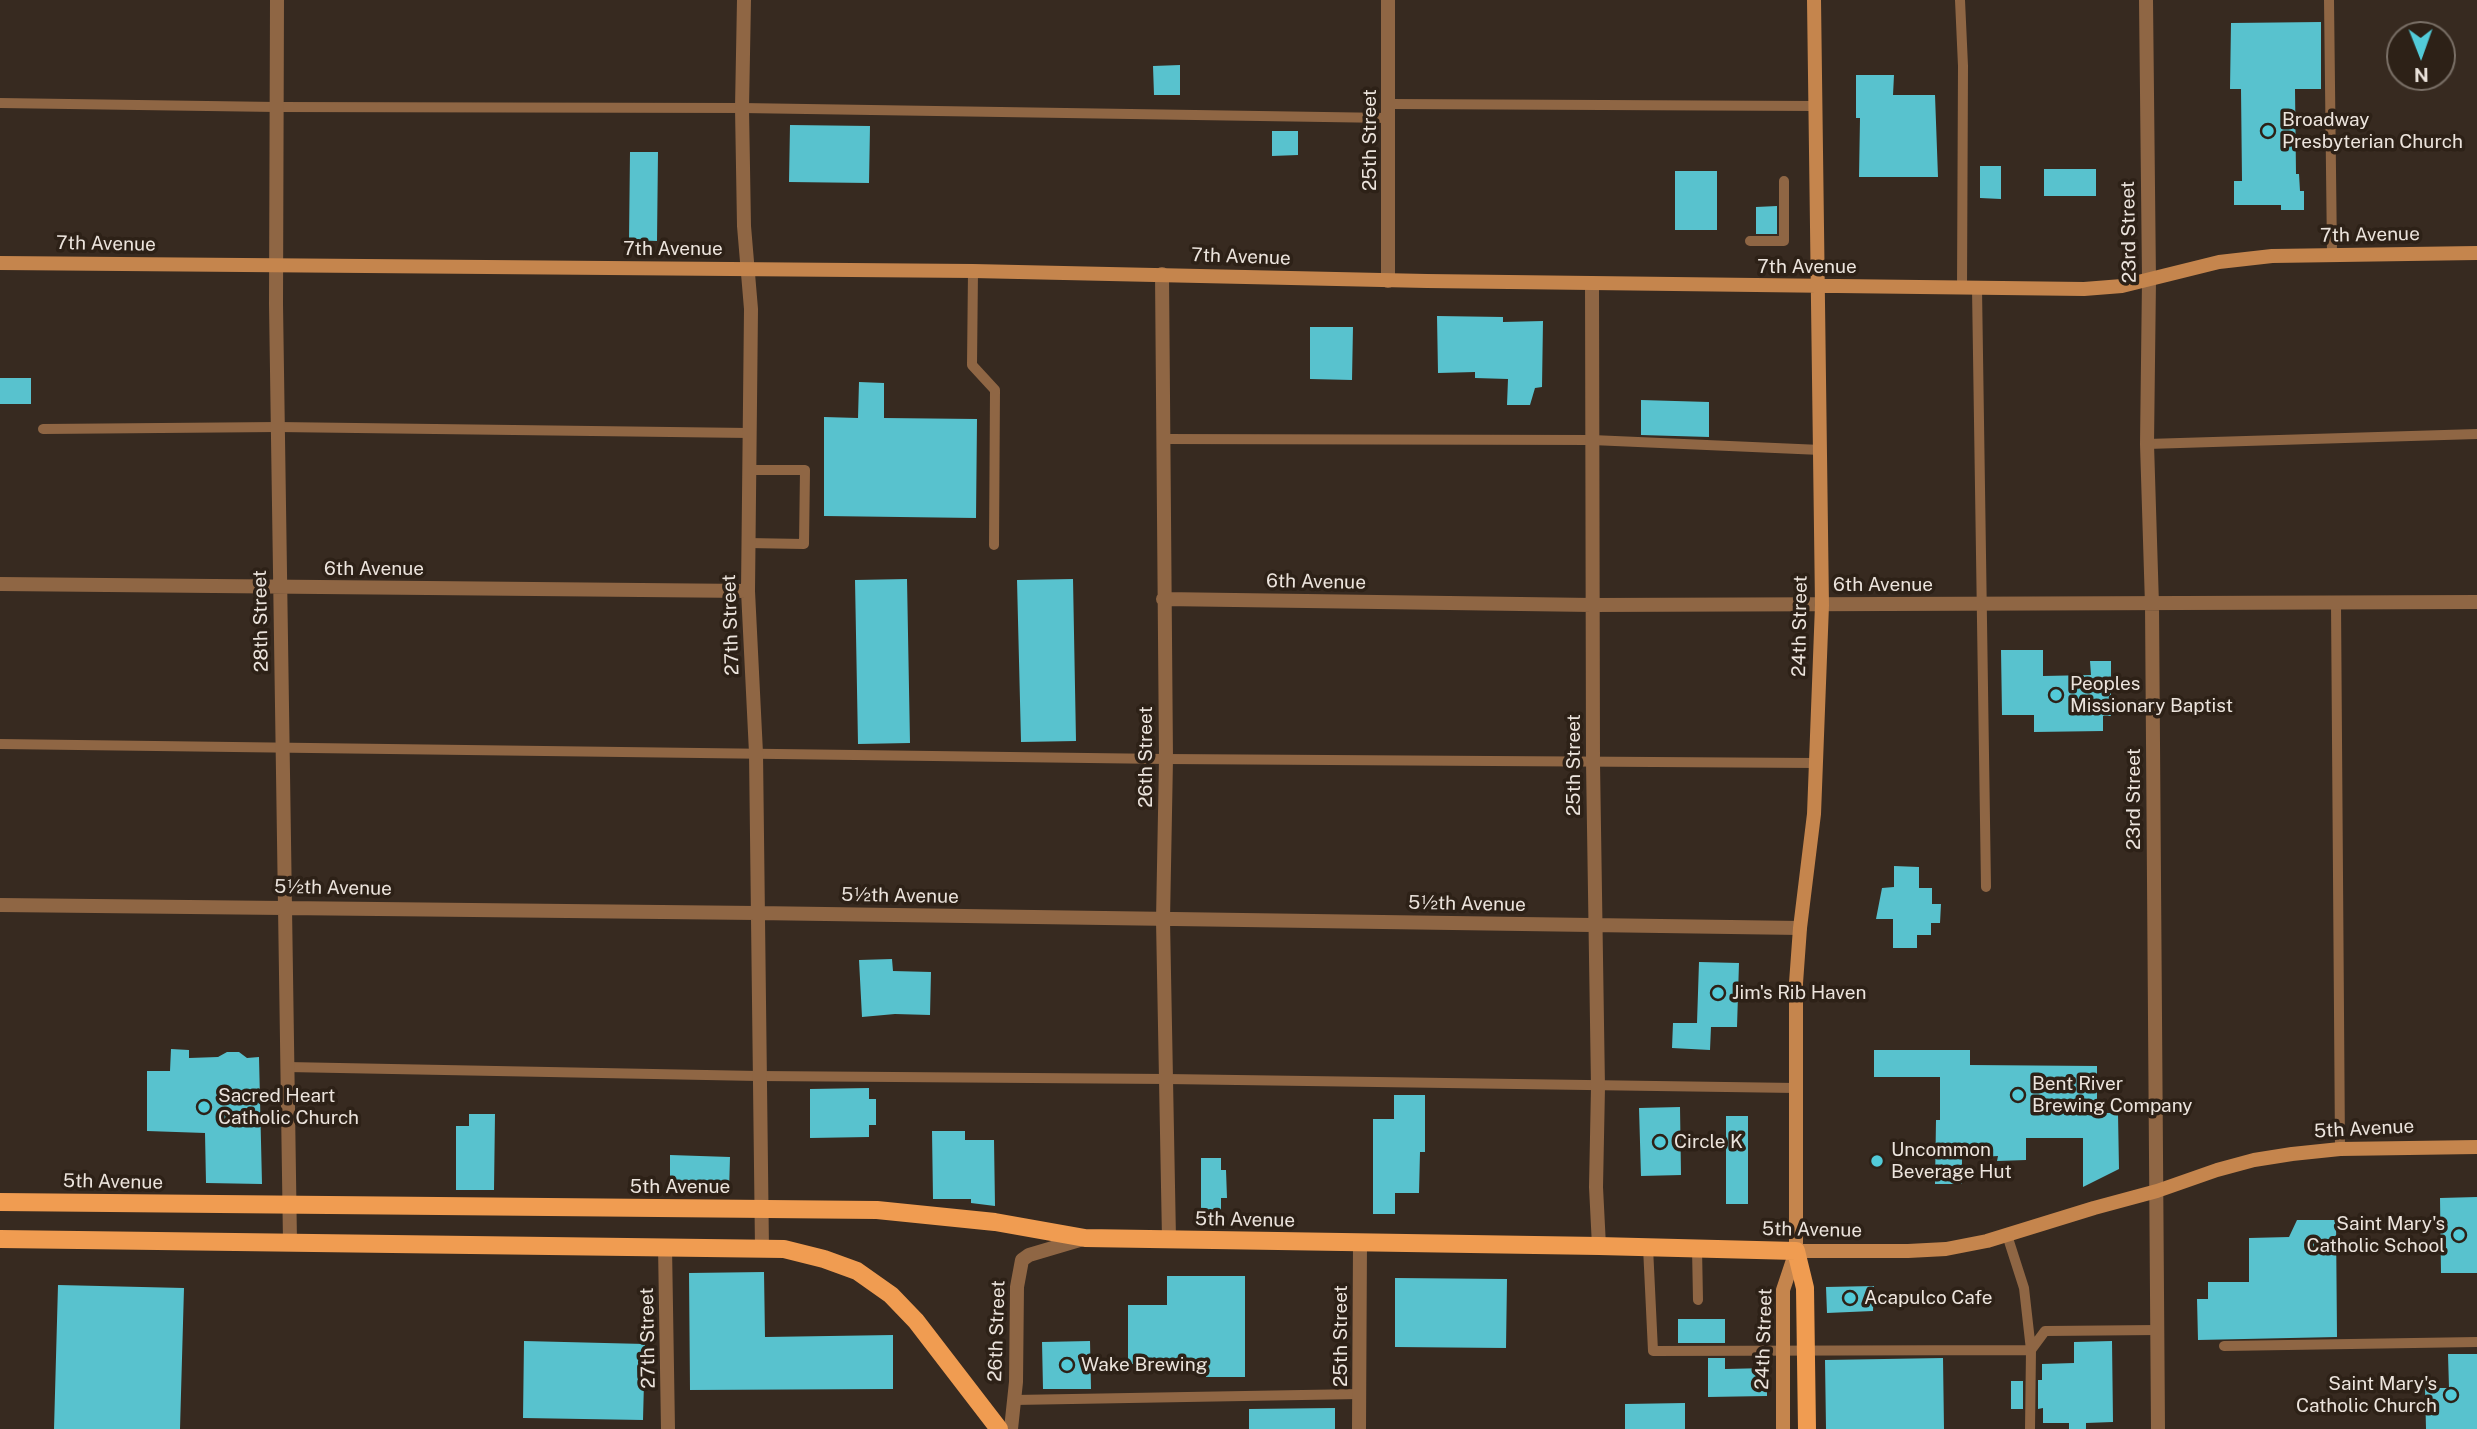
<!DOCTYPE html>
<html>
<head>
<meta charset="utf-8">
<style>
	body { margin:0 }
	#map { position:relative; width:2477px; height:1429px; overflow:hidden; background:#372a20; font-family:"Public Sans",sans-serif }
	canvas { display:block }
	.north { position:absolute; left:2386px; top:21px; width:70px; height:70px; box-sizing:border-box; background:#2d2117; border:2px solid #796f66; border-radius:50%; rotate:179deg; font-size:19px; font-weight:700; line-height:28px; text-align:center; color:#ece4dd }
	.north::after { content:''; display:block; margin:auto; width:24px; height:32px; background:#52cbd9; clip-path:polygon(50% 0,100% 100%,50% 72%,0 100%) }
</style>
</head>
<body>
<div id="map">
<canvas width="2477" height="1429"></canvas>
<div class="north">N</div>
</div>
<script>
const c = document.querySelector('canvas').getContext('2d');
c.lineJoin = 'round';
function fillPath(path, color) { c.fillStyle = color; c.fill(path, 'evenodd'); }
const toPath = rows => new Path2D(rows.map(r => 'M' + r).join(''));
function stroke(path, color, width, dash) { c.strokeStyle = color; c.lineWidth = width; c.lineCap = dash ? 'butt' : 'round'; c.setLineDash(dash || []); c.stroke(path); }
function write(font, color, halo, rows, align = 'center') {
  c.font = font + ' "Public Sans",sans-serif'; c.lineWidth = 7; c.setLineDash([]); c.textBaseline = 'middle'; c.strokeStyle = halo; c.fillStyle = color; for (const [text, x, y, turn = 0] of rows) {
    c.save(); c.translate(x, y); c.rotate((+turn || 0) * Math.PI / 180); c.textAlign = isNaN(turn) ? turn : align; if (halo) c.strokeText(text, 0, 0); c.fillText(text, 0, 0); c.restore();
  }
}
fillPath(toPath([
	[2321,22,2321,89,2295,89,2296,174,2299,174,2300,191,2304,191,2304,210,2281,210,2281,205,2234,205,2234,181,2242,181,2241,89,2230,89,2231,23],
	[1180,65,1180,95,1154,95,1153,66],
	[1856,75,1894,75,1893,95,1935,95,1938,177,1859,177,1860,118,1856,118],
	[790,125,870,126,869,183,789,182],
	[1272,131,1298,131,1298,155,1272,156],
	[630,152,658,152,657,241,629,240],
	[1980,166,2001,166,2001,199,1980,198],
	[2044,169,2096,169,2096,196,2044,196],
	[1675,171,1717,171,1717,230,1675,230],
	[1777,206,1777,234,1756,234,1756,207],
	[1437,316,1503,317,1503,322,1543,321,1542,387,1535,388,1530,405,1507,405,1508,379,1475,378,1475,372,1438,373],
	[1310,327,1353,327,1352,380,1310,379],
	[0,378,31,378,31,404,0,404],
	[859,382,884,383,884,418,977,419,976,518,824,516,824,417,858,418],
	[1641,400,1709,402,1709,437,1641,435],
	[907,579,910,743,858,744,855,580],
	[1073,579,1076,741,1021,742,1017,580],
	[2001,650,2043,650,2043,676,2091,675,2090,661,2111,661,2111,716,2103,716,2103,731,2034,732,2034,715,2002,715],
	[1894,866,1919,867,1919,888,1932,888,1932,904,1941,904,1940,923,1931,923,1931,935,1917,935,1917,948,1893,948,1893,919,1876,919,1882,888,1894,887],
	[892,959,893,971,931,972,930,1015,895,1014,862,1017,859,960],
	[1699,962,1739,963,1737,1027,1711,1027,1710,1050,1672,1048,1673,1023,1697,1023],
	[171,1049,189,1050,189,1058,218,1057,227,1052,239,1052,247,1058,259,1057,262,1184,206,1183,205,1133,147,1131,147,1071,170,1071],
	[1874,1050,1970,1050,1970,1065,2097,1066,2097,1113,2118,1113,2119,1169,2083,1187,2083,1138,2026,1138,2026,1160,1997,1161,1998,1156,1962,1158,1962,1184,1935,1184,1936,1120,1940,1120,1940,1077,1874,1077],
	[869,1088,869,1099,876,1099,876,1125,869,1125,869,1137,810,1138,810,1089],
	[1394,1095,1425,1095,1425,1152,1420,1152,1419,1193,1395,1193,1395,1214,1373,1214,1373,1119,1394,1119],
	[1680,1107,1681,1175,1641,1176,1639,1108],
	[469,1114,495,1114,494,1190,456,1190,456,1126,469,1126],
	[1726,1116,1748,1116,1748,1204,1726,1204],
	[932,1131,965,1131,965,1140,994,1140,995,1206,971,1203,971,1199,933,1199],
	[670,1155,730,1157,729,1192,691,1191,691,1187,670,1186],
	[1201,1158,1221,1158,1221,1170,1226,1170,1227,1198,1221,1198,1221,1214,1201,1215],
	[2477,1197,2477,1273,2441,1273,2440,1198],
	[2297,1220,2336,1220,2337,1337,2198,1340,2197,1299,2208,1299,2208,1282,2249,1282,2249,1238,2289,1237],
	[764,1272,765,1337,893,1335,893,1389,690,1390,689,1273],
	[1167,1276,1245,1276,1245,1377,1206,1377,1206,1364,1128,1364,1128,1305,1167,1305],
	[1395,1278,1507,1279,1506,1348,1395,1347],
	[58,1285,184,1288,180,1429,54,1429],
	[1874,1286,1873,1311,1827,1313,1826,1287],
	[1678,1319,1725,1319,1725,1343,1678,1343],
	[524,1341,645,1344,643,1420,523,1418],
	[1090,1341,1091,1389,1043,1389,1042,1342],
	[2112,1341,2113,1422,2086,1423,2086,1429,2069,1429,2069,1423,2043,1423,2043,1408,2038,1409,2038,1380,2042,1380,2042,1364,2074,1363,2074,1342],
	[2448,1354,2477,1354,2477,1429,2426,1429,2425,1388,2449,1388],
	[1708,1358,1725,1358,1725,1369,1767,1368,1767,1396,1708,1397],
	[1943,1358,1944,1429,1826,1429,1825,1360],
	[2011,1381,2023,1381,2023,1409,2011,1409],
	[1685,1403,1685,1429,1625,1429,1625,1404],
	[1335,1408,1335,1429,1249,1429,1249,1409]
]), '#58c2ce');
stroke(toPath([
	[1960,0,1963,66,1962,288],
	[2329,0,2332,254],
	[0,103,276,107,742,108,1389,118],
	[1390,104,1815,106],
	[1750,241,1784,241,1784,181],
	[973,271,972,365,995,390,994,545],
	[1977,288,1986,887],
	[43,429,278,427,749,433],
	[1163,439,1592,440,1821,450],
	[2147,444,2477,434],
	[748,543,804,544,805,470,749,470],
	[2336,603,2340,1149],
	[0,744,1166,759,1817,763],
	[287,1067,758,1076,1167,1079,1796,1088],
	[1648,1247,1653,1351,2031,1350,2024,1288,2007,1235],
	[1697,1248,1698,1300],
	[2224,1346,2477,1342],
	[1014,1400,1360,1394],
	[2030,1429,2031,1350,2045,1331,2158,1330]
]), '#8f6644', 10);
stroke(toPath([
	[277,0,276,304,290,1242],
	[744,0,742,108,744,226,751,309,748,591,756,753,762,1249],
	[2146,0,2149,280,2147,444,2152,605,2158,1429],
	[1162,274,1166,759,1163,920,1169,1239],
	[1388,281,1388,0],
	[1592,283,1593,763,1598,1087,1596,1187,1599,1246],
	[0,584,748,591],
	[1163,599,1592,605,2477,602],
	[0,905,756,913,1800,928],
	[665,1246,668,1429],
	[1011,1429,1016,1382,1017,1287,1022,1260,1029,1255,1083,1239],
	[1359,1429,1360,1243]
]), '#8f6644', 14);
stroke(toPath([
	[0,263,973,271,1427,281,2084,289,2122,286,2219,262,2272,256,2477,253],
	[1796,1251,1908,1251,1946,1249,1987,1241,2094,1208,2157,1191,2217,1170,2254,1160,2292,1154,2340,1149,2477,1147],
	[1783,1429,1783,1290,1796,1251,1796,983,1800,928,1814,814,1822,605,1814,0]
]), '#c5854d', 14);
stroke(toPath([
	[0,1202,877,1210,995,1222,1085,1238,1599,1246,1796,1251,1805,1288,1807,1429],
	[0,1239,784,1249,824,1259,857,1271,891,1295,916,1321,999,1429]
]), '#f09c51', 18);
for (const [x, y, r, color] of [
	[2268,131,7,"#52cbd9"],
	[2056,695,7,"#52cbd9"],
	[1718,993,7,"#52cbd9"],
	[2018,1095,7,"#52cbd9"],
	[204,1107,7,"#52cbd9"],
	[1660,1142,7,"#52cbd9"],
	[1877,1161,7,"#52cbd9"],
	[2459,1235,7,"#52cbd9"],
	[1850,1298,7,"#52cbd9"],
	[1067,1365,7,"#52cbd9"],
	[2451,1395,7,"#52cbd9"]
]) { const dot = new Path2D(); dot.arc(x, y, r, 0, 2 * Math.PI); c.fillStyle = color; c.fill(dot); stroke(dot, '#2d2117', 2.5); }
write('19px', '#ece4dd', '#2d2117', [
	["Broadway",2282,120],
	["Presbyterian Church",2282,142],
	["Peoples",2070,684],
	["Missionary Baptist",2070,706],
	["Jim's Rib Haven",1732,993],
	["Bent River",2032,1084],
	["Brewing Company",2032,1106],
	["Sacred Heart",218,1096],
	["Catholic Church",218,1118],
	["Circle K",1674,1142],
	["Uncommon",1891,1150],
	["Beverage Hut",1891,1172],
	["Saint Mary's",2445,1224,"right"],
	["Catholic School",2445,1246,"right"],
	["Acapulco Cafe",1864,1298],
	["Wake Brewing",1081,1365],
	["Saint Mary's",2437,1384,"right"],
	["Catholic Church",2437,1406,"right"]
], 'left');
write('19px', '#ece4dd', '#2d2117', [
	["25th Street",1370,140,-90],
	["23rd Street",2129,232,-91],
	["7th Avenue",2370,235,-1],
	["7th Avenue",106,244,1],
	["7th Avenue",673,249],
	["7th Avenue",1241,257,2],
	["7th Avenue",1807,267],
	["6th Avenue",374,569],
	["6th Avenue",1316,582,1],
	["6th Avenue",1883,585],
	["28th Street",261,621,-91],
	["27th Street",731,625,-92],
	["24th Street",1800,626,-89],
	["26th Street",1146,757,-90],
	["25th Street",1574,765,-90],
	["23rd Street",2134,799,-90],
	["5½th Avenue",333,888,1],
	["5½th Avenue",900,896,1],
	["5½th Avenue",1467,904,1],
	["5th Avenue",2364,1129,-3],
	["5th Avenue",113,1182,1],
	["5th Avenue",680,1187],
	["5th Avenue",1245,1220,1],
	["5th Avenue",1812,1230,1],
	["26th Street",997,1331,-88],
	["25th Street",1341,1336,-90],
	["27th Street",648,1338,-91],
	["24th Street",1764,1339,-88]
]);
</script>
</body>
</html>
